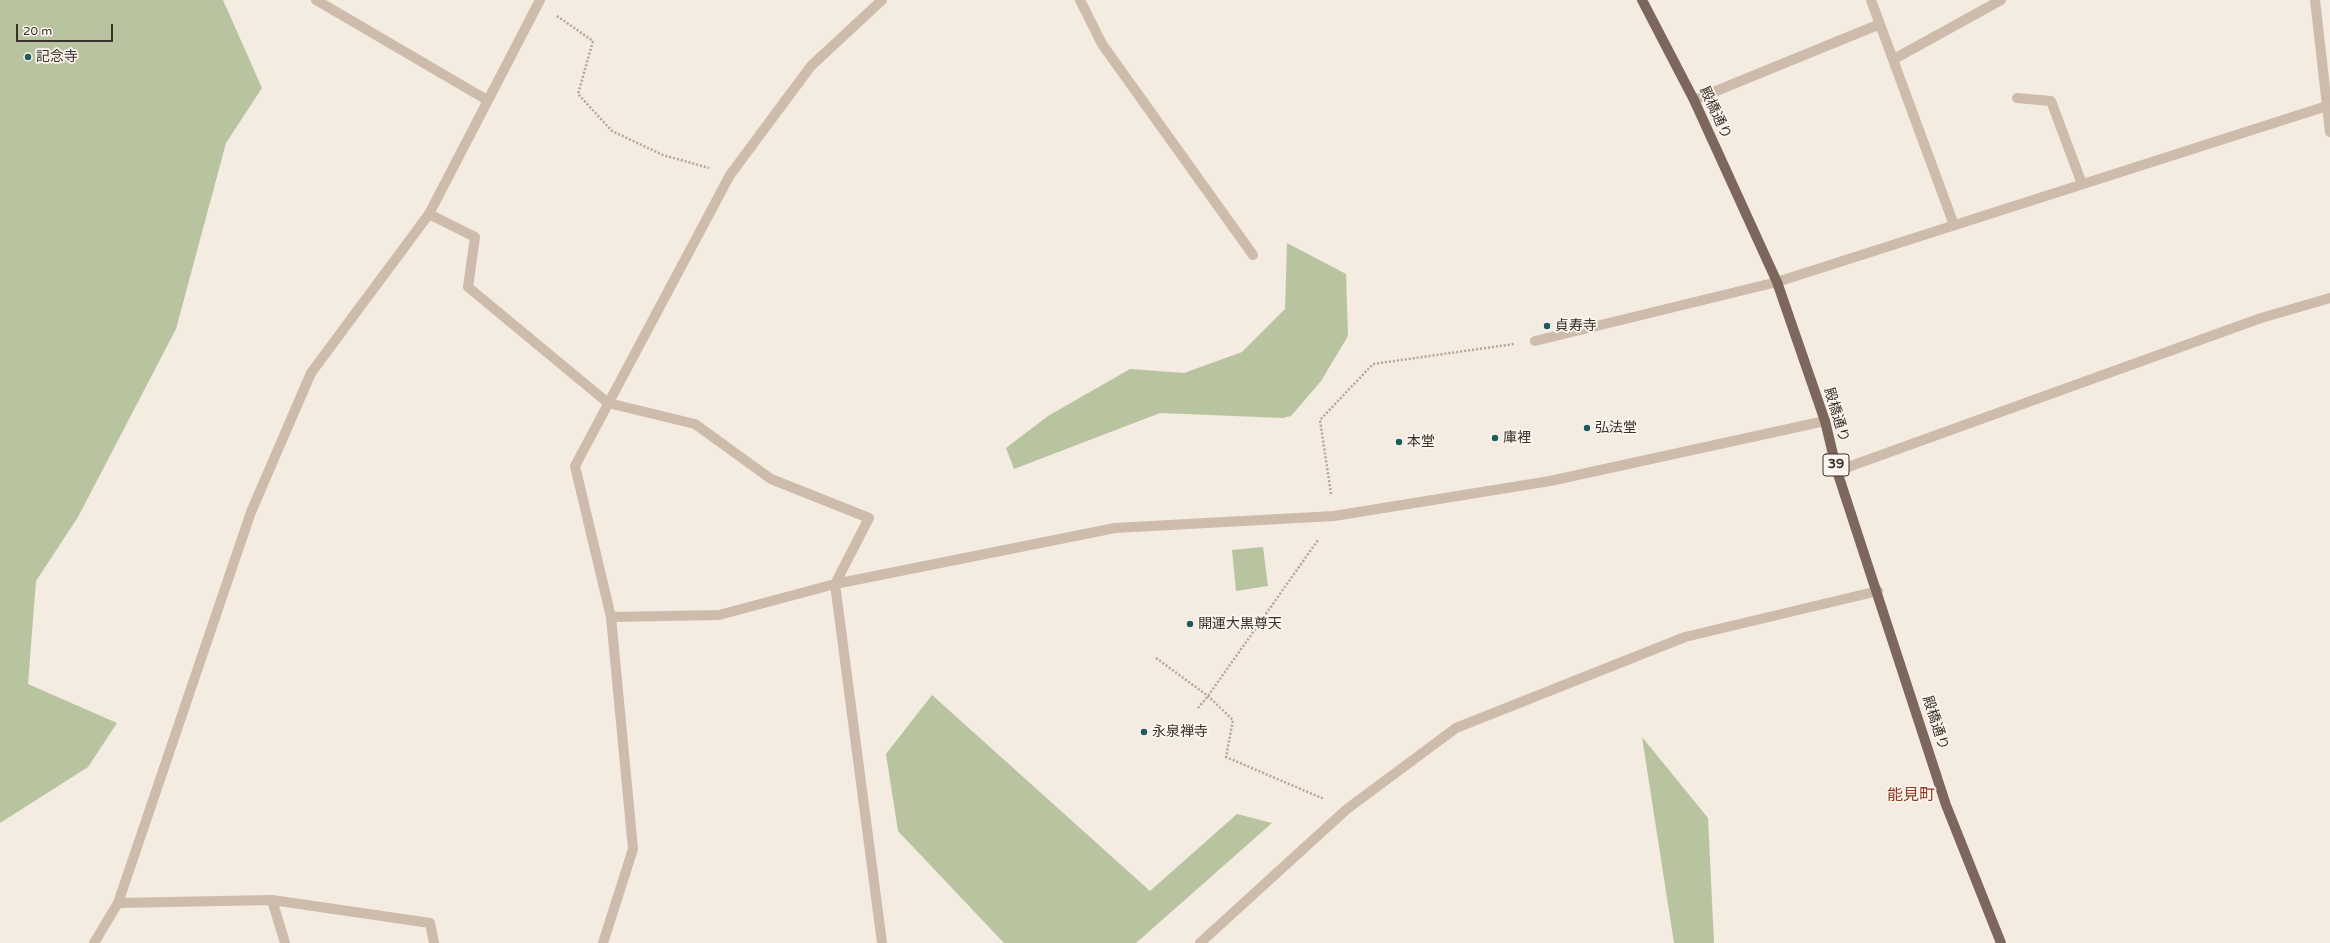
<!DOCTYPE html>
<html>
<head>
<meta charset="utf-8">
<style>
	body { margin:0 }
	#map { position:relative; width:2330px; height:943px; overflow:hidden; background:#f4ebe1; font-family:"Varela Round",sans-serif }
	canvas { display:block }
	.scale { position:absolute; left:16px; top:24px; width:97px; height:18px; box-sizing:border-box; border:2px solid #3b302b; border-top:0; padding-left:5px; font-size:12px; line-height:14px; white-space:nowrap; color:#3b302b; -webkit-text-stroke:3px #fbf5ee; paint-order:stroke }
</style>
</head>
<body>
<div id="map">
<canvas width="2330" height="943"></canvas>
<div class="scale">20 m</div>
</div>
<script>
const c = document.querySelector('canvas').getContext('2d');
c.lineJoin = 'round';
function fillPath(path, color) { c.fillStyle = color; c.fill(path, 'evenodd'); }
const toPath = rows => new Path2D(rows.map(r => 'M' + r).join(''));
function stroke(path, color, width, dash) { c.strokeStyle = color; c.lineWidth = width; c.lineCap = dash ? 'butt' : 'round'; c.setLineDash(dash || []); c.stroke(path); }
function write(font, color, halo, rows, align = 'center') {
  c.font = font + ' "Varela Round","Noto Sans JP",sans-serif'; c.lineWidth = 3.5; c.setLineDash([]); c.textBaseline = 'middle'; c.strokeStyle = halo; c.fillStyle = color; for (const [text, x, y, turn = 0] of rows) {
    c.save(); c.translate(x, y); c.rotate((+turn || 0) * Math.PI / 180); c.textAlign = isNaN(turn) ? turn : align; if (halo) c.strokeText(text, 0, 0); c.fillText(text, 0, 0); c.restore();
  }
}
fillPath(toPath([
	[0,0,223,0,262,88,226,143,176,329,78,517,36,581,28,684,117,723,88,767,0,823],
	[1287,243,1346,274,1348,336,1321,381,1291,416,1283,418,1160,413,1014,469,1006,448,1048,416,1130,369,1184,373,1242,352,1285,309],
	[1263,547,1268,586,1236,591,1232,550],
	[932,695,1150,891,1237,814,1272,823,1136,943,1004,943,898,831,886,754],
	[1642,737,1708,818,1714,943,1674,943]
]), '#b8c4a0');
stroke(toPath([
	[557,16,593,41,578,94,612,131,663,155,709,168],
	[1331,494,1320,420,1373,364,1514,344],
	[1156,658,1208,696,1233,720,1226,757,1324,799],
	[1198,708,1208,696,1318,540]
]), '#b9a596', 2.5, [2, 2]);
stroke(toPath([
	[316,0,487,100],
	[1894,59,2001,0],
	[2017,98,2051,101,2082,184],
	[429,214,475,237,468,287,608,403],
	[1535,341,1777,282],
	[272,900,285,943],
	[118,903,272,900,430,923,434,943]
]), '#cdbbac', 10);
stroke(toPath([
	[1080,0,1102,44,1253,255],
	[1871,0,1954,225],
	[2315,0,2330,132],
	[1694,100,1880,24],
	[608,403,695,424,771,479,869,518,835,584,882,943],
	[1837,471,2261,318,2330,298],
	[611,617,719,615,835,584,1115,528,1334,516,1550,481,1825,421],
	[94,943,118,903,251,512,311,373,429,214,540,0],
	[603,943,633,849,611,617,575,466,730,175,811,66,882,0],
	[1200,943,1347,809,1456,728,1685,637,1878,591]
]), '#cdbbac', 10);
stroke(toPath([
	[1777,282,2330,105]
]), '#cdbbac', 10);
stroke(toPath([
	[1642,0,1694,100,1777,282,1825,421,1837,471,1946,805,2001,943]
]), '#7d675c', 10);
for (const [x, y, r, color] of [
	[28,57,4,"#1f5a5e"],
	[1547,326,4,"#1f5a5e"],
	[1587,428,4,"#1f5a5e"],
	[1495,438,4,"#1f5a5e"],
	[1399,442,4,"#1f5a5e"],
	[1190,624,4,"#1f5a5e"],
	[1144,732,4,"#1f5a5e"]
]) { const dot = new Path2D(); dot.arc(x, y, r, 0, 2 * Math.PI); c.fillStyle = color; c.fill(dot); stroke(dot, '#fbf5ee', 1.5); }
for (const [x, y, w] of [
	[1836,465,26]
]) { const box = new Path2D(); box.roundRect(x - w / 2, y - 11, w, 22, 3); c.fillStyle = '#fbf5ee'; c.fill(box); stroke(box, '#3b302b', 1); }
write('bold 13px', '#3b302b', null, [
	["39",1836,465]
]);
write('14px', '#3b302b', '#fbf5ee', [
	["記念寺",36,57],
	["貞寿寺",1555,326],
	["弘法堂",1595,428],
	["庫裡",1503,438],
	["本堂",1407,442],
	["開運大黒尊天",1198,624],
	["永泉禅寺",1152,732]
], 'left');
write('14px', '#3b302b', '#fbf5ee', [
	["殿橋通り",1715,113,65],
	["殿橋通り",1836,415,73],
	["殿橋通り",1935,723,72]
]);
write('16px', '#8c3b22', '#fbf5ee', [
	["能見町",1911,796]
]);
</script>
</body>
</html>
